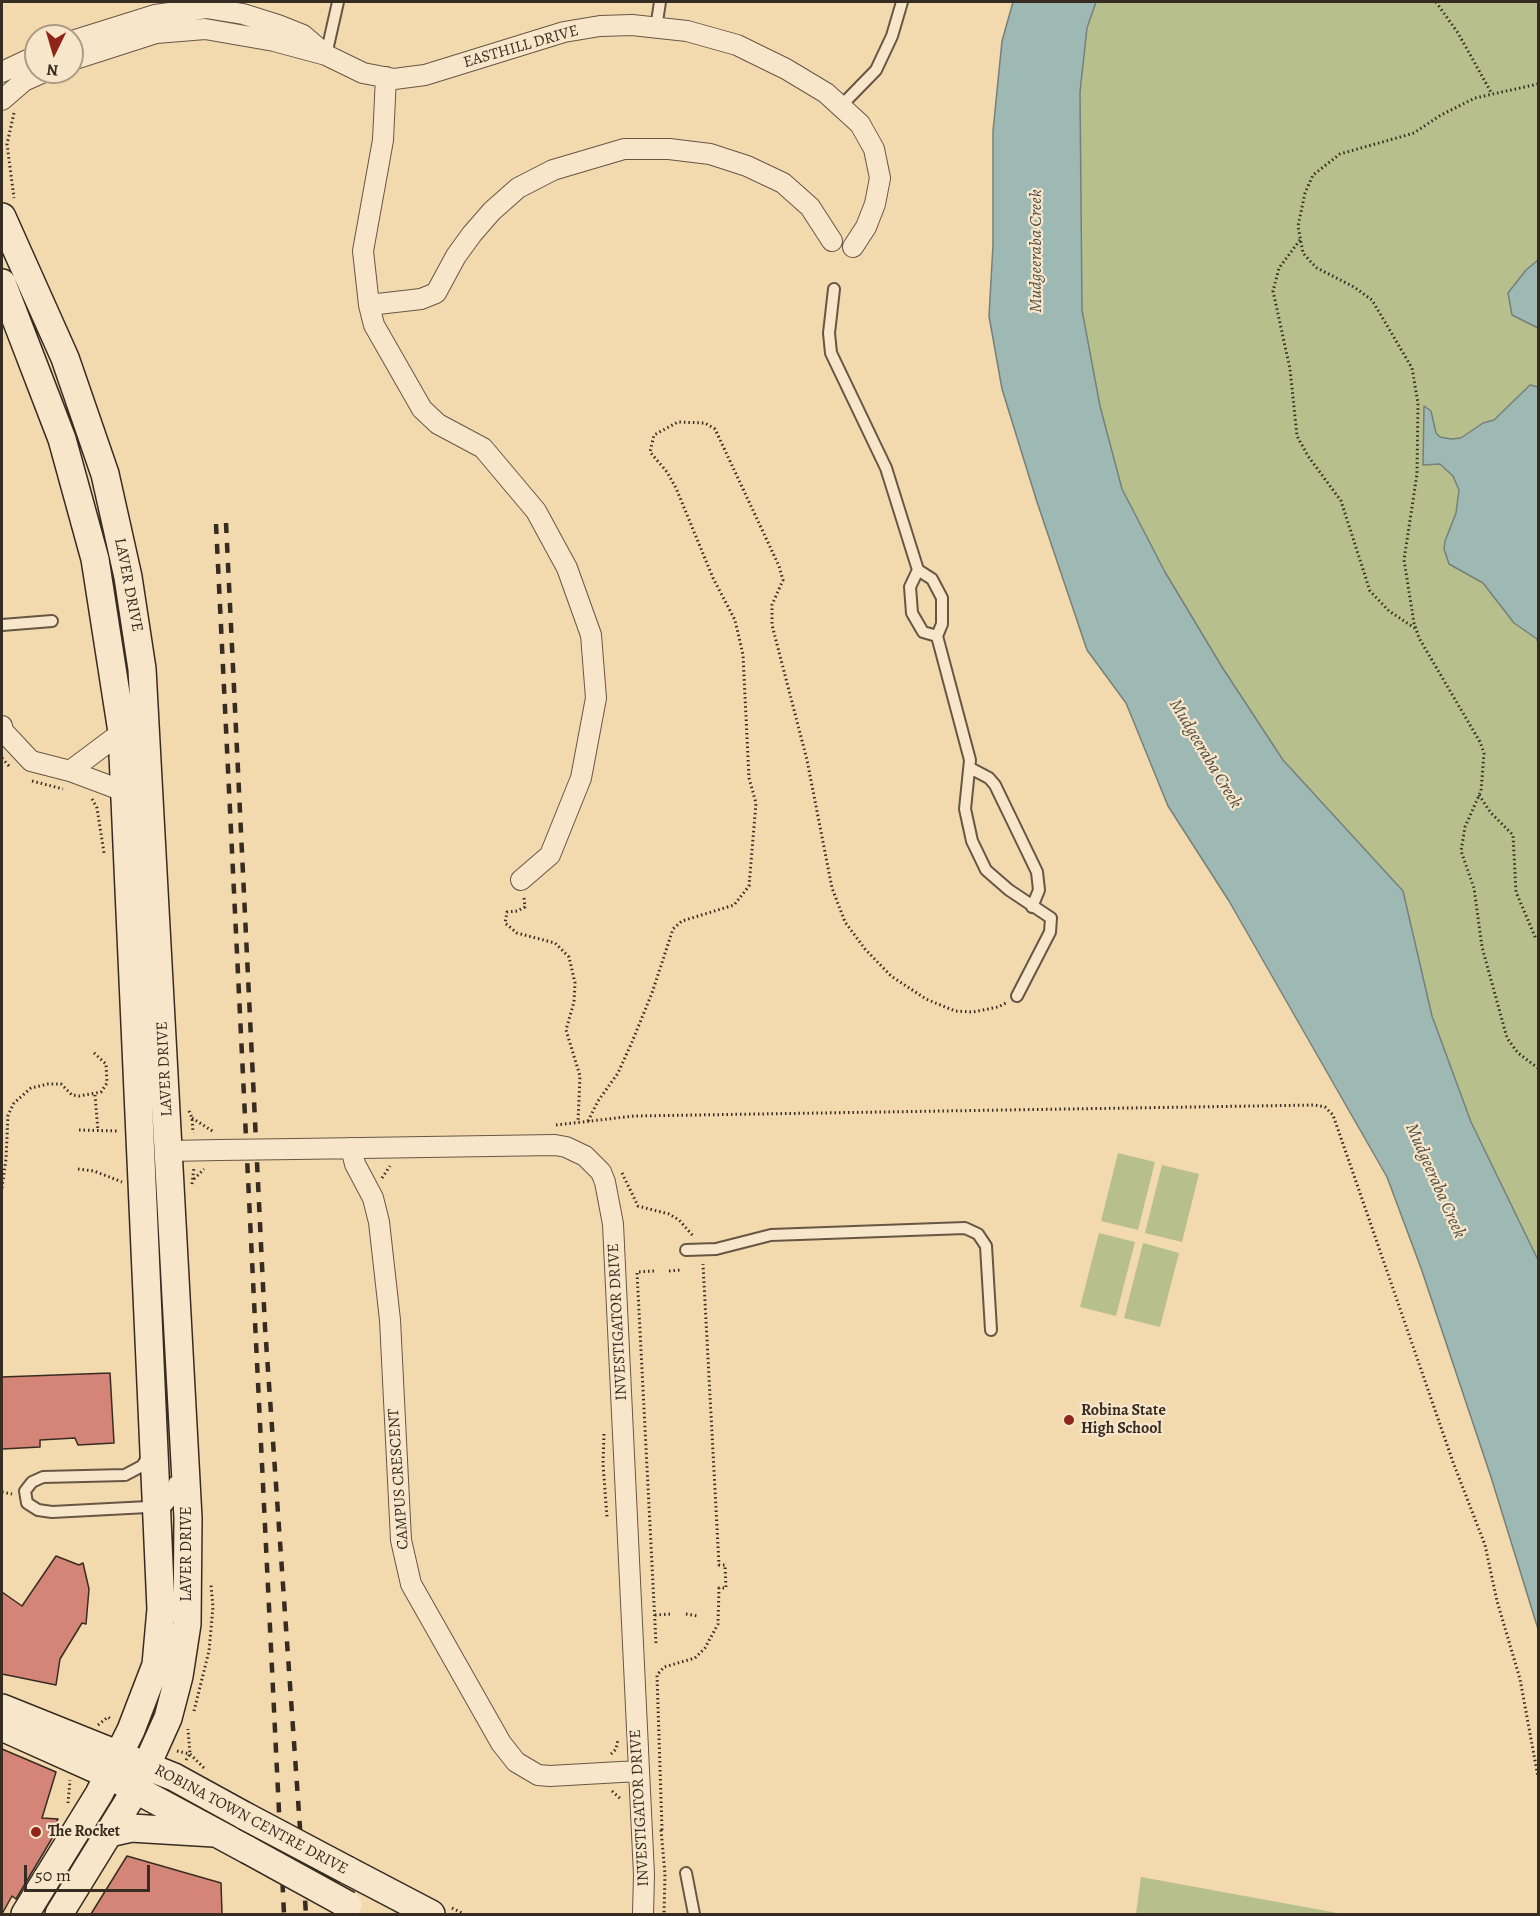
<!DOCTYPE html>
<html>
<head>
<meta charset="utf-8">
<style>
	body { margin:0 }
	#map { position:relative; width:1540px; height:1916px; overflow:hidden; background:#f2d9ae; font-family:Alegreya,serif }
	canvas { display:block }
	.frame { position:absolute; inset:0; border:3px solid #372c22; pointer-events:none }
	.north { position:absolute; left:24px; top:24px; width:60px; height:60px; box-sizing:border-box; background:#f7e6ca; border:2px solid #aa9c87; border-radius:50%; rotate:185deg; font-size:16px; font-weight:700; line-height:24px; text-align:center; color:#372c22 }
	.north::after { content:''; display:block; margin:auto; width:21px; height:27px; background:#8f2418; clip-path:polygon(50% 0,100% 100%,50% 72%,0 100%) }
	.scale { position:absolute; left:24px; top:1865px; width:126px; height:27px; box-sizing:border-box; border:3px solid #372c22; border-top:0; padding-left:8px; font-size:18px; line-height:21px; white-space:nowrap; color:#372c22; -webkit-text-stroke:4px #f7e6ca; paint-order:stroke }
</style>
</head>
<body>
<div id="map">
<canvas width="1540" height="1916"></canvas>
<div class="frame"></div>
<div class="north">N</div>
<div class="scale">50 m</div>
</div>
<script>
const c = document.querySelector('canvas').getContext('2d');
c.lineJoin = 'round';
function fillPath(path, color) { c.fillStyle = color; c.fill(path, 'evenodd'); }
const toPath = rows => new Path2D(rows.map(r => 'M' + r).join(''));
function stroke(path, color, width, dash) { c.strokeStyle = color; c.lineWidth = width; c.lineCap = dash ? 'butt' : 'round'; c.setLineDash(dash || []); c.stroke(path); }
function write(font, color, halo, rows, align = 'center') {
  c.font = font + ' Alegreya,serif'; c.lineWidth = 4.5; c.setLineDash([]); c.textBaseline = 'middle'; c.strokeStyle = halo; c.fillStyle = color; for (const [text, x, y, turn = 0] of rows) {
    c.save(); c.translate(x, y); c.rotate((+turn || 0) * Math.PI / 180); c.textAlign = isNaN(turn) ? turn : align; if (halo) c.strokeText(text, 0, 0); c.fillText(text, 0, 0); c.restore();
  }
}
fillPath(toPath([
	[1096,2,1538,2,1538,1260,1471,1122,1432,1016,1403,891,1283,760,1222,667,1165,572,1122,489,1100,406,1082,310,1080,92,1087,28],
	[1118,1153,1155,1162,1138,1230,1101,1221],
	[1162,1165,1199,1174,1182,1242,1145,1233],
	[1099,1233,1135,1242,1116,1316,1080,1307],
	[1143,1243,1179,1253,1160,1327,1124,1318],
	[1141,1877,1343,1914,1136,1914]
]), '#b7c08d');
const water = toPath([
	[1013,2,1096,2,1087,28,1080,92,1082,310,1100,406,1122,489,1165,572,1222,667,1283,760,1403,891,1432,1016,1471,1122,1538,1260,1538,1629,1491,1477,1421,1268,1387,1177,1229,901,1168,806,1126,703,1087,650,1037,502,1002,389,989,316,993,245,993,131,1002,41,1013,2],
	[1538,260,1538,328,1512,315,1508,293,1526,270,1538,260],
	[1530,385,1538,387,1538,644,1537,639,1514,623,1483,583,1449,564,1444,549,1445,541,1456,513,1459,490,1453,476,1440,464,1423,465,1424,406,1431,411,1436,433,1440,437,1451,439,1461,438,1483,423,1494,420,1530,385]
]);
fillPath(water, '#9eb8b4');
stroke(water, '#75807a', 1.5);
const building = toPath([
	[110,1373,114,1443,78,1445,75,1438,40,1440,40,1447,2,1449,2,1377,110,1373],
	[56,1556,79,1565,83,1563,89,1589,86,1624,82,1623,60,1659,56,1685,2,1674,2,1592,22,1606,56,1556],
	[2,1749,56,1772,42,1818,58,1819,52,1829,57,1830,16,1899,12,1896,2,1914,2,1749],
	[127,1856,221,1883,222,1914,91,1914,127,1856]
]);
fillPath(building, '#d48578');
stroke(building, '#372c22', 1.5);
const lane = toPath([
	[656,28,660,2],
	[326,55,338,2],
	[841,106,876,70,892,36,902,2],
	[834,289,829,333,831,353,886,468,918,570,932,579,942,598,942,624,937,636,970,760,965,809,972,841,986,870,1009,890,1051,918,1050,932,1017,996],
	[918,570,910,587,912,613,923,632,937,636],
	[2,625,52,621],
	[970,768,989,778,995,785,1037,872,1039,890,1032,907],
	[686,1250,716,1249,771,1235,965,1228,978,1234,986,1246,991,1330],
	[148,1456,142,1466,125,1475,43,1477,32,1482,25,1491,27,1503,38,1510,52,1512,167,1506,172,1500,174,1482],
	[686,1873,694,1914]
]);
const street = toPath([
	[72,41,155,15,206,8,243,14,278,25,303,35,324,53],
	[72,60,156,33,205,29,274,41,326,55,363,73,394,79,425,75,564,32,600,26,632,25,687,31,737,45,786,69,826,93,860,124,874,149,880,178,875,204,866,227,853,247],
	[2,72,36,56],
	[386,77,383,140,363,251,369,305,421,299,436,293,456,256,472,234,492,211,518,188,553,170,624,149,669,149,710,154,747,166,783,183,810,207,832,241],
	[2,100,24,81,44,72],
	[369,305,374,325,422,409,438,424,483,448,536,511,567,568,591,635,596,698,581,778,550,855,521,880],
	[2,726,3,731,31,761,70,771,126,792],
	[70,771,122,732],
	[351,1148,355,1164,373,1198,379,1222,390,1320,401,1540,411,1584,501,1743,516,1762,538,1775,550,1776,638,1771],
	[296,1149,555,1145,566,1147,585,1156,601,1172,605,1182,613,1224,644,1875,643,1914],
	[169,1151,219,1150]
]);
const secondary = toPath([
	[2,217,65,358,105,474,128,577,142,669,188,1518,187,1624,179,1676,168,1718,136,1789,59,1914],
	[2,283,62,439,95,559,122,732,161,1609,156,1665,131,1730,99,1794,25,1914],
	[2,1708,174,1777,245,1816],
	[2,1727,109,1775,248,1850],
	[109,1833,131,1828,214,1833],
	[347,1870,431,1914]
]);
stroke(lane, '#665745', 14);
stroke(street, '#665745', 22);
stroke(secondary, '#372c22', 30);
stroke(toPath([
	[1436,2,1458,33,1492,94],
	[1538,84,1475,98,1441,115,1414,133,1340,154,1313,175,1305,193,1298,226,1303,253,1310,261,1317,268,1354,287,1372,300,1412,368,1418,403,1417,474,1404,560,1414,623,1419,638,1480,742,1484,753,1481,791,1465,827,1461,851,1474,888,1482,947,1507,1038,1518,1053,1538,1068],
	[14,113,7,144,14,198],
	[1300,240,1279,268,1273,291,1290,369,1297,436,1308,456,1341,501,1370,591,1389,611,1416,629],
	[2,758,9,766],
	[32,781,63,789],
	[1479,795,1491,813,1513,835,1516,892,1536,939],
	[92,799,97,808,104,853],
	[524,898,525,907,517,911,507,912,505,923,517,933,555,943,569,957,575,983,574,1002,566,1030,580,1076,578,1122],
	[95,1095,98,1131],
	[189,1111,192,1118,193,1133],
	[192,1118,214,1132],
	[588,1121,598,1101,618,1073,632,1042,652,993,673,929,682,921,734,905,749,886,756,803,749,778,743,655,735,620,713,578,676,488,667,472,650,452,654,435,678,422,705,423,715,429,779,566,783,580,772,605,772,625,807,760,832,888,845,922,865,949,891,976,926,999,955,1011,973,1012,998,1007,1008,1002],
	[556,1125,634,1116,1315,1105,1325,1107,1333,1115,1453,1462,1485,1545,1497,1601,1520,1679,1538,1777],
	[79,1130,117,1131],
	[78,1169,94,1171,122,1182],
	[622,1173,638,1206,669,1214,679,1220,694,1237],
	[382,1178,390,1166],
	[194,1179,204,1169],
	[192,1184,194,1167],
	[2,1188,6,1159,8,1115,14,1103,31,1088,48,1084,61,1084,72,1095,79,1096,101,1092,107,1083,106,1064,93,1052],
	[654,1271,637,1272,656,1643],
	[669,1271,681,1270],
	[604,1434,603,1464,607,1517],
	[2,1492,12,1494],
	[686,1614,698,1616],
	[655,1615,671,1614],
	[194,1711,209,1651,213,1607,211,1585],
	[98,1725,108,1717,112,1720],
	[177,1751,190,1754,204,1768],
	[611,1754,616,1749,618,1739],
	[186,1760,190,1754,188,1729],
	[612,1791,622,1800],
	[68,1803,70,1780],
	[661,1830,665,1874,664,1914],
	[662,1830,657,1675,664,1667,695,1658,705,1648,718,1624,719,1588,726,1588,725,1565,719,1565,703,1264],
	[452,1908,464,1914]
]), '#372c22', 3, [1.5, 3]);
stroke(lane, '#f7e6ca', 10);
stroke(street, '#f7e6ca', 20);
stroke(secondary, '#f7e6ca', 27);
stroke(toPath([
	[226,523,265,1327,306,1914],
	[216,524,284,1914]
]), '#372c22', 4.5, [10, 10]);
const streetBridge = toPath([
	[219,1150,296,1149]
]);
const secondaryBridge = toPath([
	[245,1816,347,1870],
	[248,1850,348,1905]
]);
stroke(streetBridge, '#665745', 22, []);
stroke(secondaryBridge, '#372c22', 30, []);
stroke(streetBridge, '#f7e6ca', 20);
stroke(secondaryBridge, '#f7e6ca', 27);
for (const [x, y, r, color] of [
	[1069,1420,6,"#8f2418"],
	[36,1832,6,"#8f2418"]
]) { const dot = new Path2D(); dot.arc(x, y, r, 0, 2 * Math.PI); c.fillStyle = color; c.fill(dot); stroke(dot, '#f7e6ca', 2); }
write('16px', '#372c22', '#f7e6ca', [
	["EASTHILL DRIVE",521,47,-16],
	["LAVER DRIVE",128,585,79],
	["LAVER DRIVE",165,1069,-93],
	["INVESTIGATOR DRIVE",618,1322,-93],
	["CAMPUS CRESCENT",399,1479,-94],
	["LAVER DRIVE",187,1554,-90],
	["INVESTIGATOR DRIVE",640,1808,-93],
	["ROBINA TOWN CENTRE DRIVE",251,1820,28]
]);
write('bold 16px', '#372c22', '#f7e6ca', [
	["Robina State",1081,1411],
	["High School",1081,1429],
	["The Rocket",48,1832]
], 'left');
write('italic 18px', '#514f46', '#f7e6ca', [
	["Mudgeeraba Creek",1037,251,-90],
	["Mudgeeraba Creek",1205,754,59],
	["Mudgeeraba Creek",1435,1181,66]
]);
</script>
</body>
</html>
